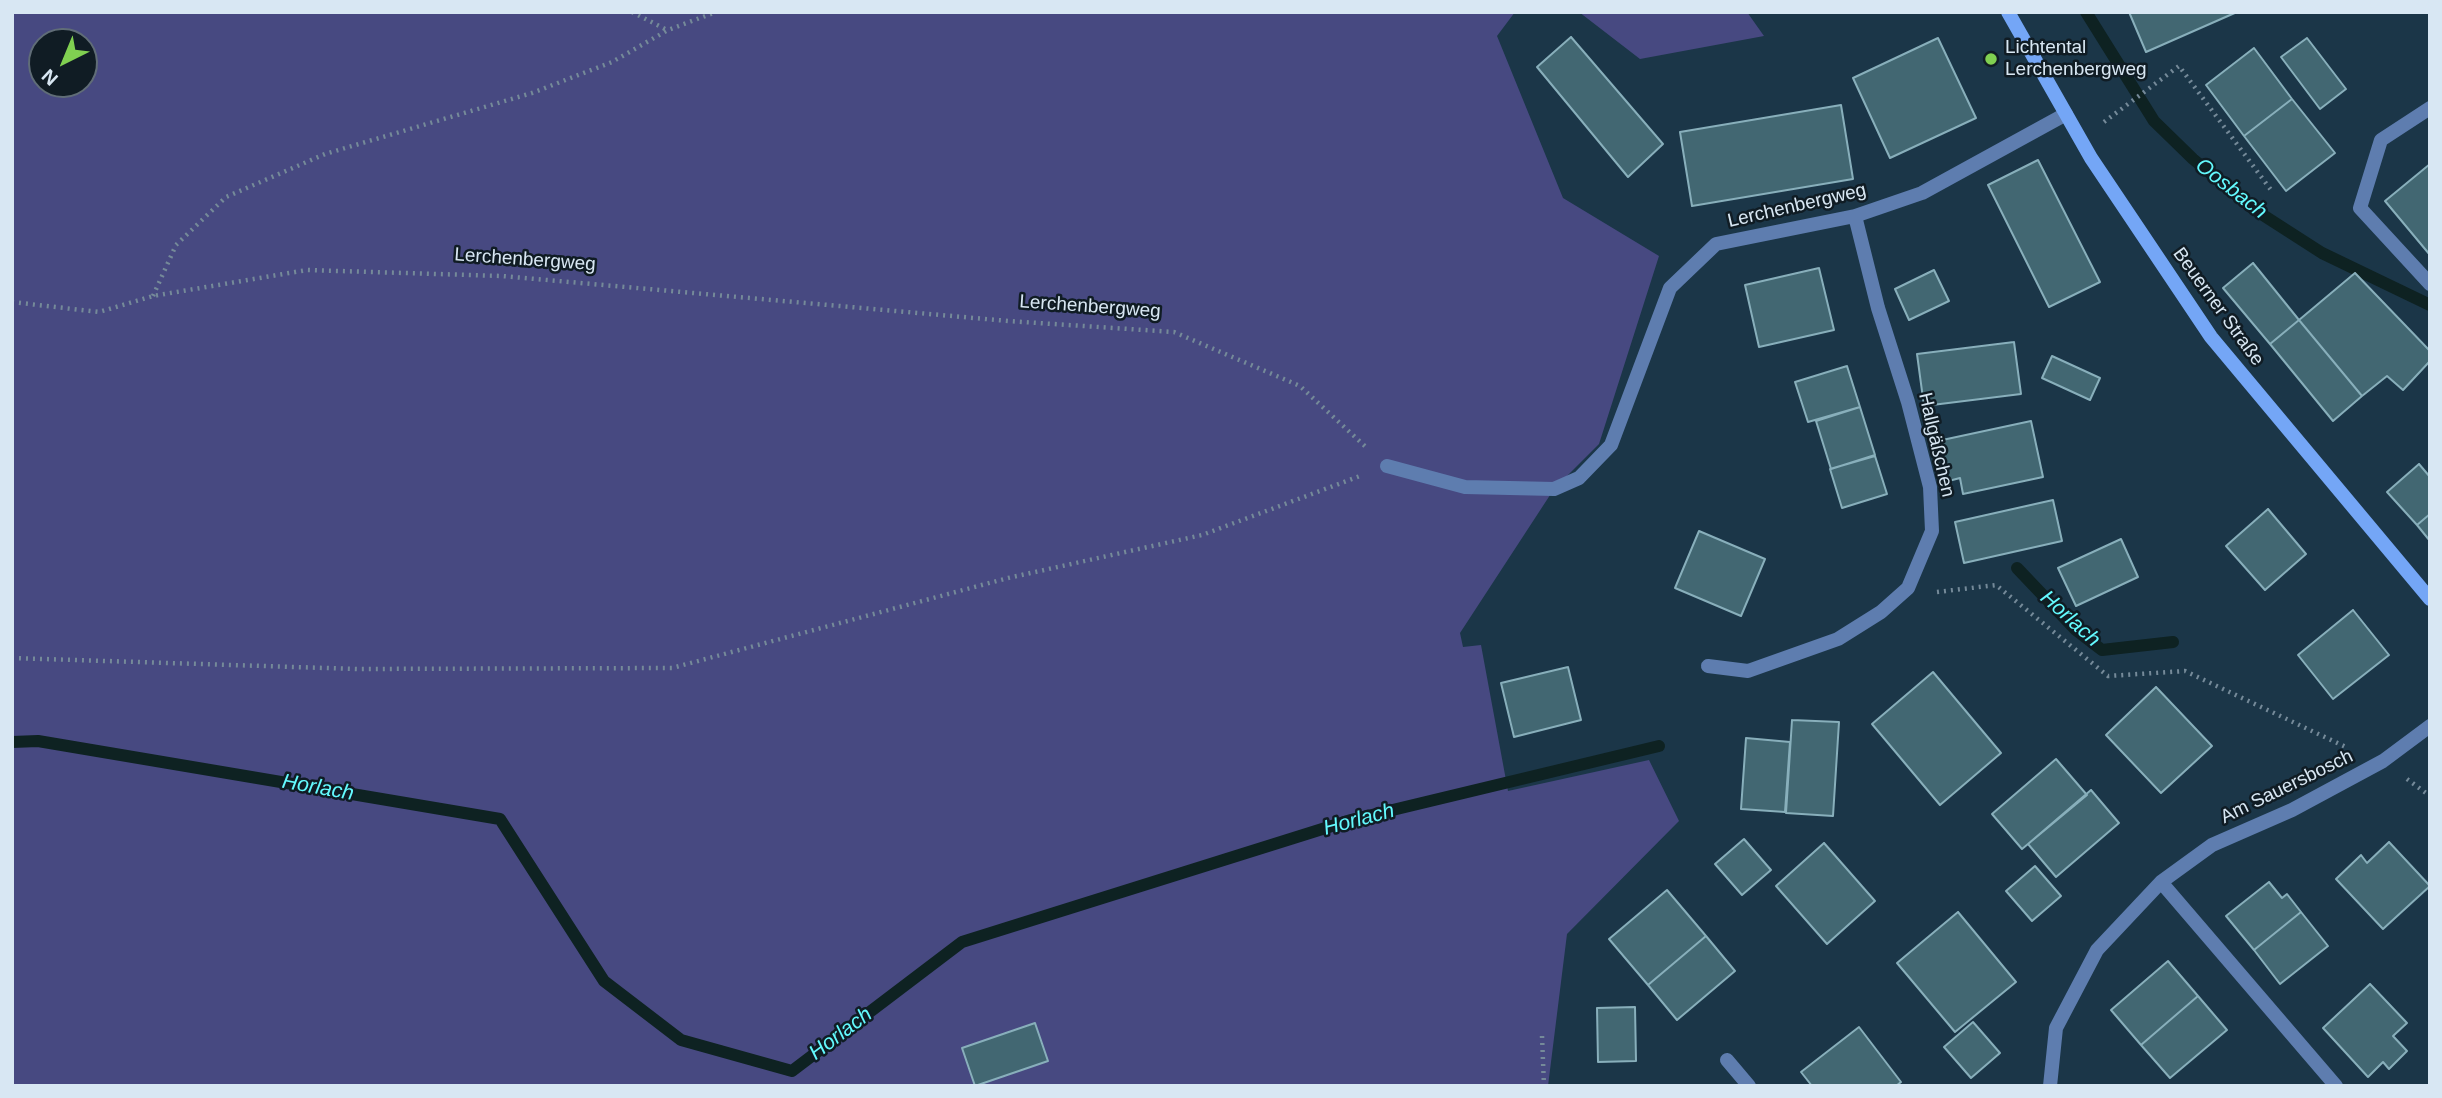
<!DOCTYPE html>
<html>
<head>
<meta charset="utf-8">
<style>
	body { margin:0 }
	#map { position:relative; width:2442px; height:1098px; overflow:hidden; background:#1b3648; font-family:Arial,sans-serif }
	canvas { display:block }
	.frame { position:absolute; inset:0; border:14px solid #d8e7f3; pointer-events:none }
	.north { position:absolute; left:28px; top:28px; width:70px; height:70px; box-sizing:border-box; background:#101c24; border:2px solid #606d77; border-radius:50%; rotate:223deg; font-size:19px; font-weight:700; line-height:28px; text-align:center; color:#d8e7f3 }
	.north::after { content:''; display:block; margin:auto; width:24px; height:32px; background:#80d051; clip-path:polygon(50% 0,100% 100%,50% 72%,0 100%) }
</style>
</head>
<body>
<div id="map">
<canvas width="2442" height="1098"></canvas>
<div class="frame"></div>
<div class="north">N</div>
</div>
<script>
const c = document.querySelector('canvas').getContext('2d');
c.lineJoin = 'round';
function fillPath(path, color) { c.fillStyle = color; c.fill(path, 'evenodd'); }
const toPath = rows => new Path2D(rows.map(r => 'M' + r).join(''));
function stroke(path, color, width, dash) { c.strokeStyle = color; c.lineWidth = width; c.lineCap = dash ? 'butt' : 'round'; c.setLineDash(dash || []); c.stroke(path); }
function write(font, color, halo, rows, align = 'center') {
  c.font = font + ' Arial,sans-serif'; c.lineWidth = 5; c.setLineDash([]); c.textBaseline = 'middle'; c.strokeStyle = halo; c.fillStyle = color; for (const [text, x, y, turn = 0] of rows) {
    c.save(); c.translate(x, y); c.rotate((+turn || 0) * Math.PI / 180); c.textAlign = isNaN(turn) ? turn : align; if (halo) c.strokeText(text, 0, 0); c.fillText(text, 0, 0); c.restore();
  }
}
fillPath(toPath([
	[12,12,1515,12,1497,36,1563,198,1659,256,1599,444,1554,489,1460,633,1463,647,1481,645,1508,791,1649,760,1679,821,1567,934,1548,1086,12,1086],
	[42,42,84,42,84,84,42,84],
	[1579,12,1747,12,1764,36,1640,59]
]), '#474981');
stroke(toPath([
	[2086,12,2154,121,2193,159,2252,208,2322,253,2430,305],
	[2017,568,2076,630,2102,650,2173,642],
	[12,742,38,741,500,819,604,981,681,1040,792,1071,962,942,1351,820,1659,746]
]), '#0e2222', 12);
const building = toPath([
	[2129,12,2237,12,2146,52,2129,12],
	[1571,37,1663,144,1628,177,1537,67,1571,37],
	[1938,38,1976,118,1890,158,1853,78,1938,38],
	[2307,38,2346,89,2320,109,2281,57,2307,38],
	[2254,48,2292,99,2244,136,2206,85,2254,48],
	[2292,99,2335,153,2286,191,2244,136,2292,99],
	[1841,105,1853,179,1692,206,1680,132,1841,105],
	[2038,160,2100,282,2049,307,1988,185,2038,160],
	[2430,164,2430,255,2385,201,2430,164],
	[2253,263,2299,320,2270,344,2223,288,2253,263],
	[1819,268,1834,330,1759,347,1745,285,1819,268],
	[1934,270,1949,301,1909,320,1895,289,1934,270],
	[2355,273,2430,351,2430,361,2403,390,2387,376,2362,396,2299,320,2355,273],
	[2299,320,2362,396,2333,421,2270,344,2299,320],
	[2014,342,2021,394,1924,406,1917,354,2014,342],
	[2052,356,2100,378,2090,400,2042,378,2052,356],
	[1847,366,1860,407,1808,422,1795,382,1847,366],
	[1860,407,1875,455,1831,469,1816,421,1860,407],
	[2031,421,2043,477,1963,494,1960,478,1941,483,1933,442,2031,421],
	[1875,456,1887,494,1842,508,1830,469,1875,456],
	[2419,464,2430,477,2430,514,2417,525,2387,492,2419,464],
	[2053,500,2062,541,1964,563,1955,522,2053,500],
	[2268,509,2306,554,2265,590,2226,546,2268,509],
	[2430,514,2430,541,2417,525,2430,514],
	[1699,531,1765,559,1741,616,1675,588,1699,531],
	[2121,539,2138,577,2076,606,2058,568,2121,539],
	[2353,610,2389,655,2333,699,2298,655,2353,610],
	[1568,667,1581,720,1514,737,1501,683,1568,667],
	[1933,672,2001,753,1940,805,1872,724,1933,672],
	[2156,687,2212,746,2161,793,2106,735,2156,687],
	[1792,720,1839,722,1833,816,1786,813,1792,720],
	[1746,738,1790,742,1785,812,1741,809,1746,738],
	[2056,759,2087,795,2022,849,1992,814,2056,759],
	[2091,790,2119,823,2056,877,2028,844,2091,790],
	[1744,839,1771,870,1742,895,1715,864,1744,839],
	[2389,842,2430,886,2383,929,2336,879,2361,855,2367,863,2389,842],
	[1824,843,1875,901,1827,944,1776,886,1824,843],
	[2035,866,2061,896,2032,921,2006,891,2035,866],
	[2269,882,2282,898,2287,894,2301,912,2254,950,2226,916,2269,882],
	[1667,890,1706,936,1648,985,1609,939,1667,890],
	[1958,912,2016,982,1955,1032,1897,963,1958,912],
	[2301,912,2328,946,2280,984,2254,950,2301,912],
	[1706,936,1735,971,1677,1020,1648,985,1706,936],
	[2168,961,2198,996,2141,1045,2111,1010,2168,961],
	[2370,984,2407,1023,2393,1036,2407,1051,2389,1069,2383,1062,2368,1077,2323,1028,2370,984],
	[2198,996,2227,1030,2170,1078,2141,1045,2198,996],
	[1635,1007,1636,1061,1598,1062,1597,1008,1635,1007],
	[1973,1022,2000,1053,1971,1078,1944,1047,1973,1022],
	[1035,1023,1048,1061,975,1086,962,1048,1035,1023],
	[1859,1027,1901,1082,1896,1086,1812,1086,1801,1072,1859,1027]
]);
fillPath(building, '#426772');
stroke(building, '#88afbb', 2);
stroke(toPath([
	[632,12,667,30],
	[2104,122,2179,66,2271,190],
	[153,296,176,245,226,197,325,154,532,93,612,62,668,30,716,12],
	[12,302,99,312,153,296,307,270,502,276,1008,321,1174,332,1300,386,1368,449],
	[1937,592,1996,585,2108,676,2185,671,2348,748],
	[12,658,357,669,672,668,1008,578,1202,535,1360,476],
	[2407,779,2430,796],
	[1542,1036,1544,1086]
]), '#758a99', 4.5, [2, 5]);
stroke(toPath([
	[2430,108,2381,140,2360,208,2430,284]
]), '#5e7daf', 14);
stroke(toPath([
	[1387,466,1465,487,1554,489,1579,478,1611,445,1670,288,1716,244,1855,216,1922,193,2066,114],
	[1708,666,1748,671,1838,639,1881,612,1908,588,1932,531,1930,487,1908,402,1878,308,1855,216],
	[2161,882,2336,1086],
	[1727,1060,1749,1086],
	[2050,1086,2056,1028,2097,950,2161,882,2212,845,2292,810,2383,761,2430,726]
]), '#5e7daf', 14);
stroke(toPath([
	[2008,12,2091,158,2211,337,2430,599]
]), '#74a6f6', 14);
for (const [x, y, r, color] of [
	[1991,59,7,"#80d051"]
]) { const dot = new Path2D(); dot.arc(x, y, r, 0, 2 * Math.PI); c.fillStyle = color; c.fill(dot); stroke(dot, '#101c24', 2.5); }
write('19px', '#d8e7f3', '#101c24', [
	["Lichtental",2005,48],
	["Lerchenbergweg",2005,70]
], 'left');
write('19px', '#d8e7f3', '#101c24', [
	["Lerchenbergweg",1797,206,-13],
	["Lerchenbergweg",525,260,4],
	["Lerchenbergweg",1090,307,4],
	["Beuerner Straße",2218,307,54],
	["Hallgäßchen",1936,445,77],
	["Am Sauersbosch",2287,787,-26]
]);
write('italic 21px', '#63fafe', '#101c24', [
	["Oosbach",2231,189,38],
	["Horlach",2070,619,42],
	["Horlach",318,788,10],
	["Horlach",1359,820,-15],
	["Horlach",841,1034,-37]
]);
</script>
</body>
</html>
